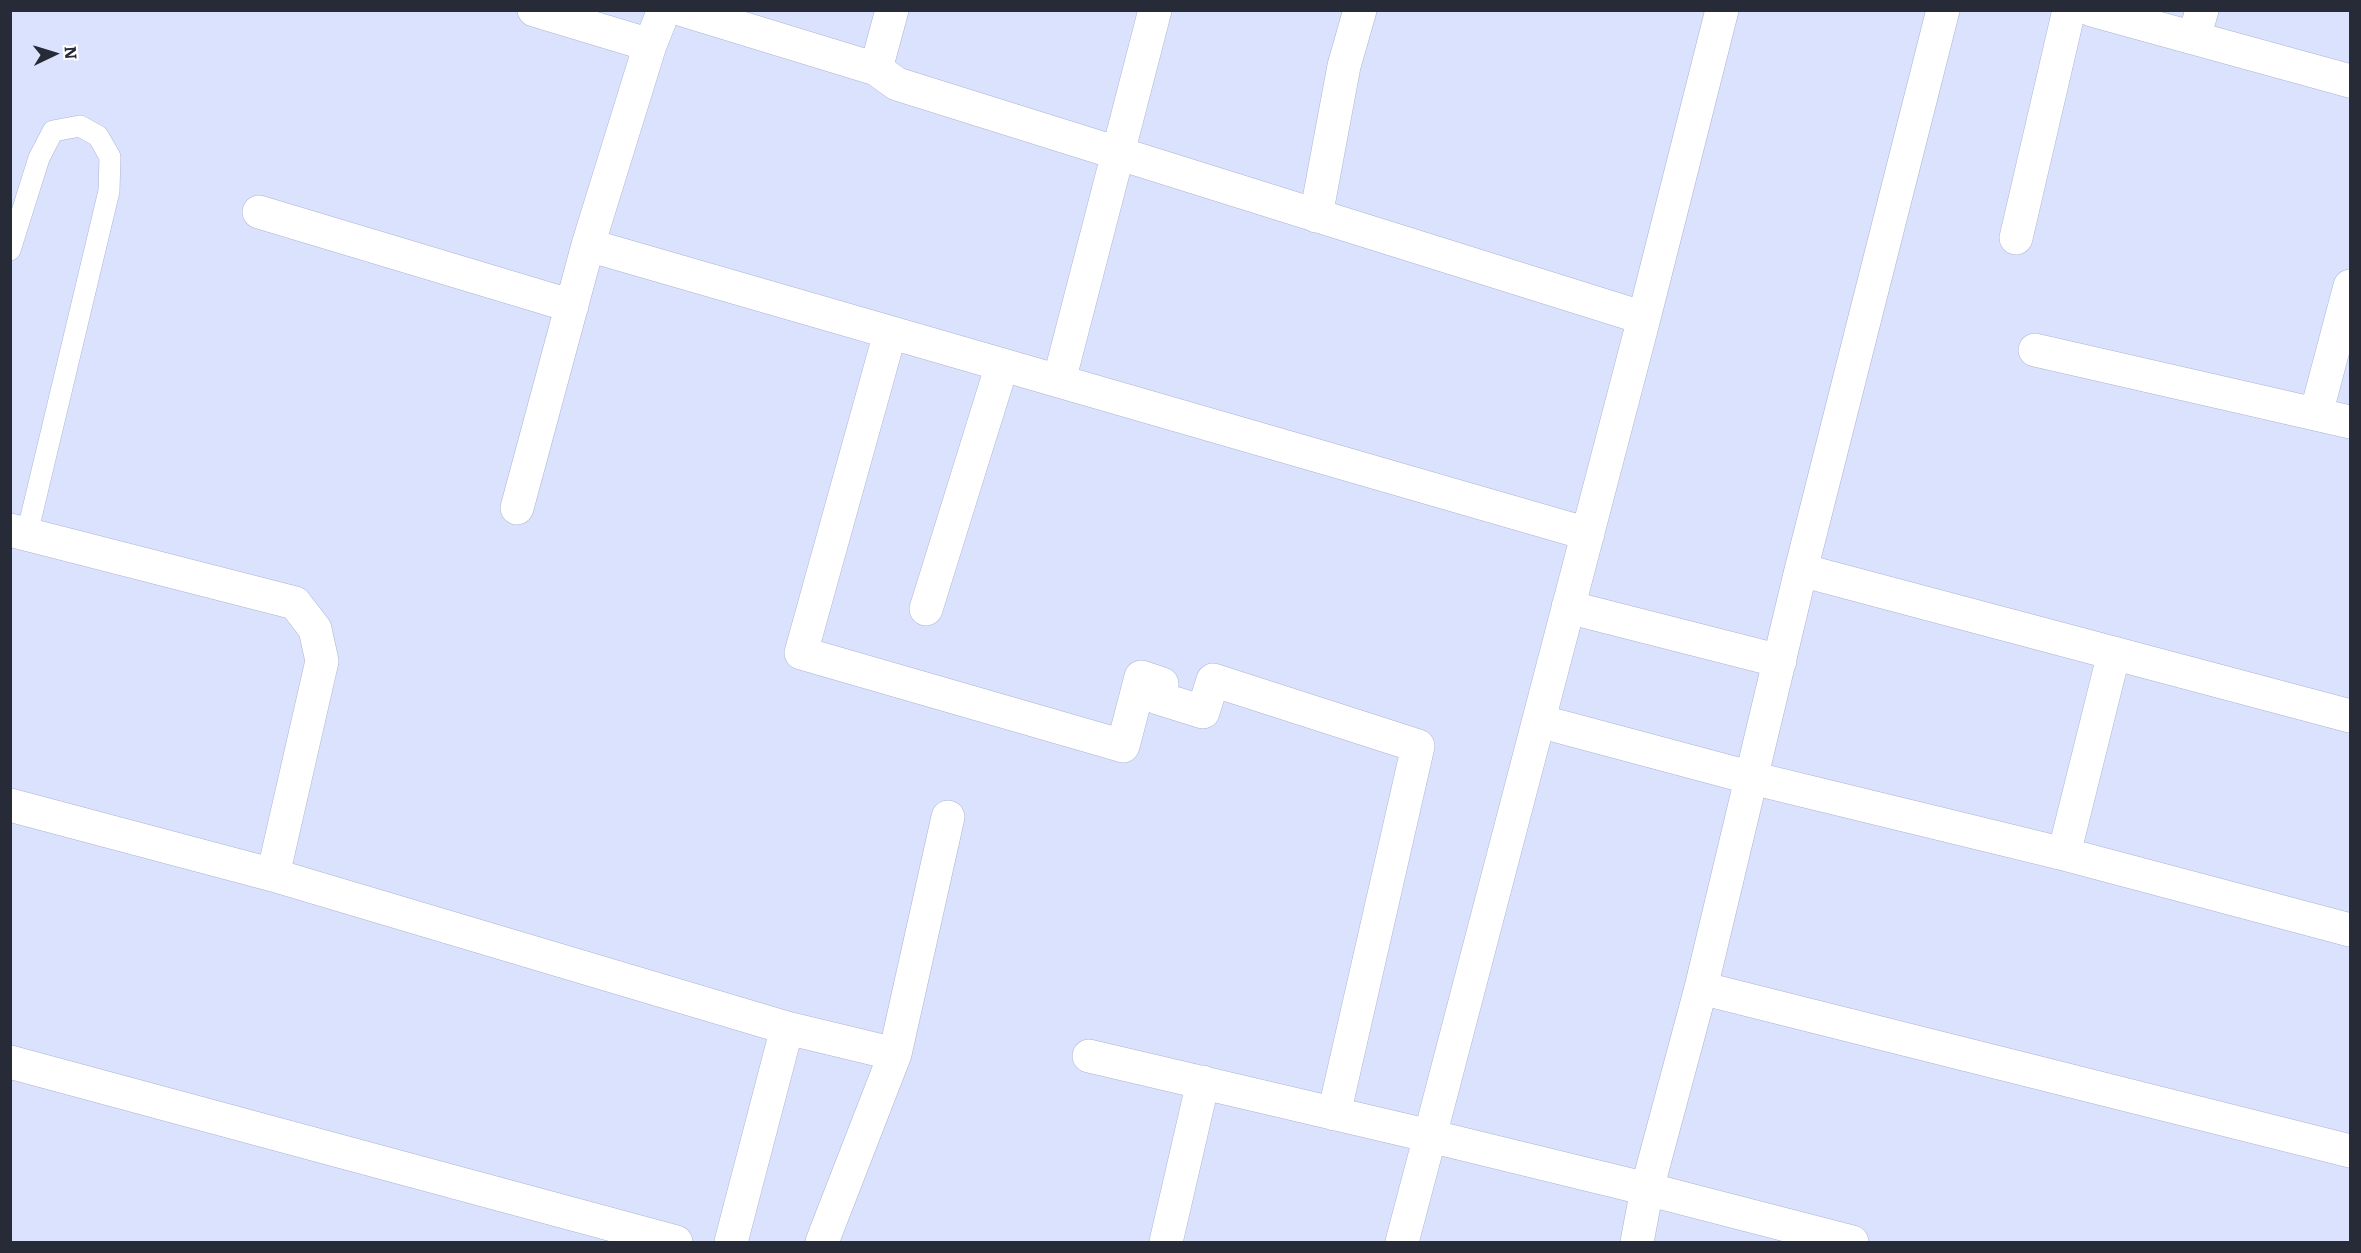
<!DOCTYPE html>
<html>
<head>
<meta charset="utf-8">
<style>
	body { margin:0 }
	#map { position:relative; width:2361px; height:1253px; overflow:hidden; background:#dae2fd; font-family:Literata,serif }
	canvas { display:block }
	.frame { position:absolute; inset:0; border:12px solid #272a37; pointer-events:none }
	.north { position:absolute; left:24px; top:24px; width:60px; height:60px; -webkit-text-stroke:4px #fff; paint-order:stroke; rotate:86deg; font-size:16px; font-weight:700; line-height:24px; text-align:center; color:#272a37 }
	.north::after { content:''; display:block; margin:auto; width:21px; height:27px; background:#272a37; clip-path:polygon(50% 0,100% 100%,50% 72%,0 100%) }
</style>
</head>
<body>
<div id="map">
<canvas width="2361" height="1253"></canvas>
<div class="frame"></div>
<div class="north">N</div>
</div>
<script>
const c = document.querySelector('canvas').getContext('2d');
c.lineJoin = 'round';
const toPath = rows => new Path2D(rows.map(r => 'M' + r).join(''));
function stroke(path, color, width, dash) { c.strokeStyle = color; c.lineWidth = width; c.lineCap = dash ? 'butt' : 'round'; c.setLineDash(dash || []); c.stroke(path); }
const lane = toPath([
	[10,250,39,158,53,131,80,126,98,136,110,157,109,191,27,534]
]);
const street = toPath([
	[534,10,650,45],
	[683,10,876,69,897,84,1644,318,1430,1136,1089,1056],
	[2092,10,2350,81],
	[2194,38,2202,10],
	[876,69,892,10],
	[259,212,572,306],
	[1316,216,1344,66,1360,10],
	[2016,238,2069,10],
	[588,245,1588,534],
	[1644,318,1722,10],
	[890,333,801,653,1123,746,1141,677,1162,684,1158,698,1203,712,1213,680,1418,746,1334,1114],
	[2035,350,2350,422],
	[1059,381,1155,10],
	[2316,414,2350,286],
	[517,508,588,245,650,45,664,10],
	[10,530,295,603,315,629,322,661,273,875],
	[1801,570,2350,716],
	[1568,607,1780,661],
	[926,609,1002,365],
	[1539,721,1752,778,2064,854,2350,930],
	[10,805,273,875,787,1028,895,1054],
	[2064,854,2114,653],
	[1701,988,2350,1151],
	[10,1062,676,1242],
	[731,1242,787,1028],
	[822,1242,895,1054,948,817],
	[1166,1242,1203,1082],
	[1402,1242,1430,1136,1647,1189,1852,1242],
	[1637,1242,1647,1189,1701,988,1801,570,1943,10]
]);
stroke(lane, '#abb4d4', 22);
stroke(street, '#abb4d4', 34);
stroke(lane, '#fff', 21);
stroke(street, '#fff', 33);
</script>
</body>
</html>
